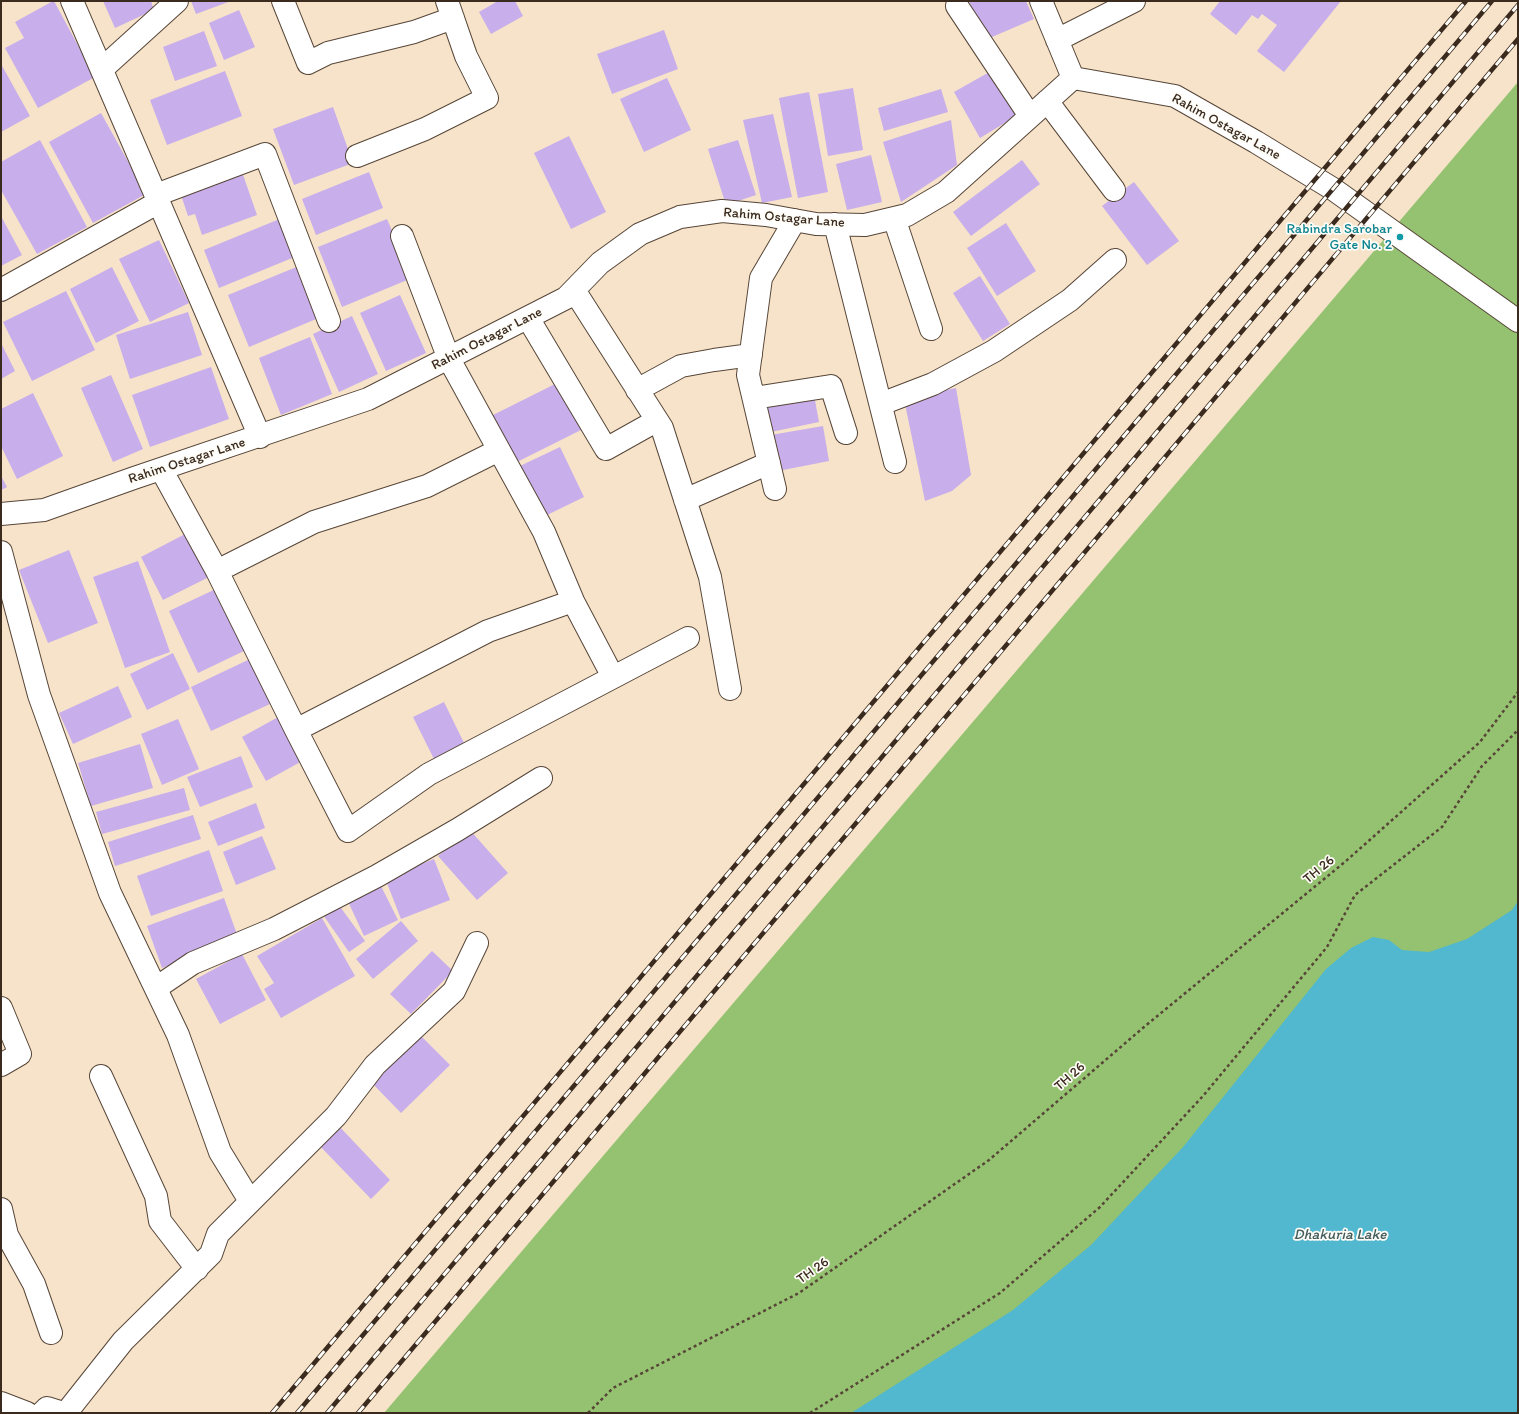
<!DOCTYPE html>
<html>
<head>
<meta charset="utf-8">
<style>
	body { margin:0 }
	#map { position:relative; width:1519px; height:1414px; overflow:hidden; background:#f6e3ca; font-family:Itim,sans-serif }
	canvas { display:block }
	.frame { position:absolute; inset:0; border:2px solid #3b2a1e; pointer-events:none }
</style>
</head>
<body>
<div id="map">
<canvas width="1519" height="1414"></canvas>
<div class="frame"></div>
</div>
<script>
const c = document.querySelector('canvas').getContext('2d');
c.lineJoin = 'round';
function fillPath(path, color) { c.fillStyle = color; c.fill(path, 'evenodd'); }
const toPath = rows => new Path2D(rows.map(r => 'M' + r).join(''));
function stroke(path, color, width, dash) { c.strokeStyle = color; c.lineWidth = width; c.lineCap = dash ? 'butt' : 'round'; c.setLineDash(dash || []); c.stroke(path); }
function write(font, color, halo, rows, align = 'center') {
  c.font = font + ' Itim,sans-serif'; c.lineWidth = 3.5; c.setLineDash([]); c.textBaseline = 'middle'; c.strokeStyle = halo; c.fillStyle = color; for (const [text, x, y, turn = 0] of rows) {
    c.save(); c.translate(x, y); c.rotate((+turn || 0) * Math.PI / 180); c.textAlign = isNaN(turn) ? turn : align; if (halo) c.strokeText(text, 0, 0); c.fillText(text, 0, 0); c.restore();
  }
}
fillPath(toPath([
	[1518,82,1518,1413,384,1413]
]), '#95c270');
fillPath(toPath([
	[1518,901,1518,1413,851,1413,1013,1310,1091,1245,1183,1147,1326,969,1351,948,1373,937,1389,940,1402,950,1429,952,1467,939,1512,910]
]), '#51b8cf');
fillPath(toPath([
	[53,1,54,1,95,77,38,108,5,48,24,38,15,22],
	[103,1,151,1,154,10,115,28],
	[191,1,231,1,196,14],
	[498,1,515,1,523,16,491,34,479,12],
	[969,1,1026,1,1034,19,985,40],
	[1220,1,1341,1,1284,72,1257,51,1277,25,1262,14,1258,19,1252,15,1236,35,1210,14],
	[239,10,255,47,224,60,209,23],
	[664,30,678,69,612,94,597,54],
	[204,31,217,66,175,81,163,47],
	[1,64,30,116,1,132],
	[993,70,1018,115,980,138,954,92],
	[225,71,242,116,167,145,150,100],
	[667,78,691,130,644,152,620,99],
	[853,88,863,150,828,156,818,94],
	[941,89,948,112,884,131,878,108],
	[809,92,828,192,798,198,779,98],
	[333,107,353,163,294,185,273,129],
	[101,113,146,194,93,223,49,142],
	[773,114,792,197,762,203,743,120],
	[951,120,957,165,901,202,883,142],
	[569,136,606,212,571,229,534,153],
	[40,140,87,227,37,254,1,190,1,162],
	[738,140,756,195,726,205,708,149],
	[871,155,882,202,847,210,836,164],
	[1022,160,1040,184,971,236,953,212],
	[241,169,257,215,202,235,195,214,188,216,180,192],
	[369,172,383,208,316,235,302,199],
	[1134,182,1179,241,1147,265,1102,206],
	[1,216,22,255,1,266],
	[282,218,297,256,219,288,204,250],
	[387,219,412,278,342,307,318,247],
	[1006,223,1036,271,997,296,967,248],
	[159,240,189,303,150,322,119,259],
	[299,266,321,317,249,347,228,295],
	[112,267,139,321,96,343,70,289],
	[980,276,1010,324,983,341,953,293],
	[66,291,95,350,32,381,3,322],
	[400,295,426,353,386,371,360,313],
	[188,312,202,355,130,379,116,335],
	[352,316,378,374,339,392,313,334],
	[310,337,332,394,281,415,259,358],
	[1,343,15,371,1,379],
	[211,367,229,419,150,447,132,395],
	[111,375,143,449,113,462,81,388],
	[561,381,585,428,513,464,489,417],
	[956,388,971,475,952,491,925,501,904,399],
	[33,393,63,456,17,479,1,446,1,409],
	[814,395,819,422,771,432,765,405],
	[823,426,829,461,778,471,771,435],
	[560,447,584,497,545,516,520,466],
	[1,476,7,487,1,490],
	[189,532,211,576,163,600,141,557],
	[69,550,98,623,48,643,19,570],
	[138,561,170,652,125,668,93,577],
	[218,588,246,650,198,673,169,611],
	[173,653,190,689,147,710,130,674],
	[250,659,270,704,211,731,191,687],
	[118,686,132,717,73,744,59,713],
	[444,702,465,745,435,761,413,717],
	[280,716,304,760,266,781,242,737],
	[178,719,199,769,162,785,141,734],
	[140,744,153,788,91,806,78,763],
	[241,756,253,787,200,807,187,777],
	[184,788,190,810,102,834,96,812],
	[256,803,265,828,218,846,208,822],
	[193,815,201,839,115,866,108,842],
	[469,829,508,873,477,900,438,856],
	[262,836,276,869,236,885,223,852],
	[209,850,223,891,151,916,137,876],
	[434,859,450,900,401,919,385,878],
	[379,882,398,920,364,936,346,897],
	[224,898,239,940,162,968,147,926],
	[336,901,365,941,349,952,321,912],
	[322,918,355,976,281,1018,264,989,274,983,257,956],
	[401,921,418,941,373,979,356,959],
	[432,951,453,971,411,1014,390,994],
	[242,954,266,1000,220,1024,196,979],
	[420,1035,450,1065,401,1113,371,1082],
	[338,1125,390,1180,371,1199,318,1144]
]), '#c8aeeb');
const minor = toPath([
	[72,1,260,437],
	[283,1,308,63,328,53,414,32,453,18],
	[1041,1,1073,78],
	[957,6,1030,116],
	[1057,40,1134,1],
	[102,69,177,1],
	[1073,78,1175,96,1256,142,1333,189,1518,321],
	[1047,101,1114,190],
	[357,156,425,129,487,98,466,56,447,1],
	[156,195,265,154,329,321],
	[894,218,931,329],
	[835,224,895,462],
	[402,236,449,359,544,532,573,601,613,677],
	[1,290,159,202],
	[574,290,662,428,710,577,730,689],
	[528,318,606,449,656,421],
	[637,390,681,366,714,360,751,355],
	[754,398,831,386,846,433],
	[881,404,933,384,994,351,1070,300,1115,260],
	[161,469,217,571,296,730,348,831,429,774,688,638],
	[775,489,748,375,761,278,795,220],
	[685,500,769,463],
	[1,514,44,510,134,478,368,399,566,298,600,263,640,234,680,217,722,211,766,215,816,224,865,225,907,215,946,192,1073,78],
	[1,552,39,695,110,893,178,1035,220,1152,250,1201],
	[217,571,314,522,427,486,499,450],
	[296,730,488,631,573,601],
	[156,988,193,963,274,929,377,876,457,830,541,778],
	[1,1008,20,1054,1,1065],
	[101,1076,156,1196,160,1221,197,1269],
	[1,1209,7,1235,34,1284,51,1333],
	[1,1403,27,1413],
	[42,1413,47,1408,63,1413],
	[66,1413,123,1341,211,1254,218,1234,336,1116,375,1065,454,991,477,943]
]);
stroke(minor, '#574638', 24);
stroke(toPath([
	[588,1413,613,1388,799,1293,989,1160,1144,1027,1346,861,1480,742,1518,692],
	[810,1413,1000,1293,1100,1207,1203,1096,1327,947,1355,895,1442,827,1482,766,1518,730]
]), '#574638', 2.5, [3, 3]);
stroke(minor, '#fff', 22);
const rail = toPath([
	[272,1413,1466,1],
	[297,1413,1492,1],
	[327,1413,1518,5],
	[358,1413,1518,39]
]);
stroke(rail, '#3b2a1e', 4.5);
stroke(rail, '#fdfcf7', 3, [9]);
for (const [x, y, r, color] of [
	[1400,237,4,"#0f9aa8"]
]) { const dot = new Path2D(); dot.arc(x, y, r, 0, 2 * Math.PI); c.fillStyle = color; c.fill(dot); stroke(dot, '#fdfcf7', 1.5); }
write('14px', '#3b2a1e', '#fdfcf7', [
	["Rahim Ostagar Lane",1226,127,29],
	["Rahim Ostagar Lane",784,218,5],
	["Rahim Ostagar Lane",487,339,-27],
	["Rahim Ostagar Lane",187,461,-18],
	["TH 26",1319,870,-39],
	["TH 26",1070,1077,-41],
	["TH 26",813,1271,-35]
]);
write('14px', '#0d838f', '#fdfcf7', [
	["Rabindra Sarobar",1392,229],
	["Gate No. 2",1392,245]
], 'right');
write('italic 15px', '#435c5c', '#fdfcf7', [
	["Dhakuria Lake",1340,1235]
]);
</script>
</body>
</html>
